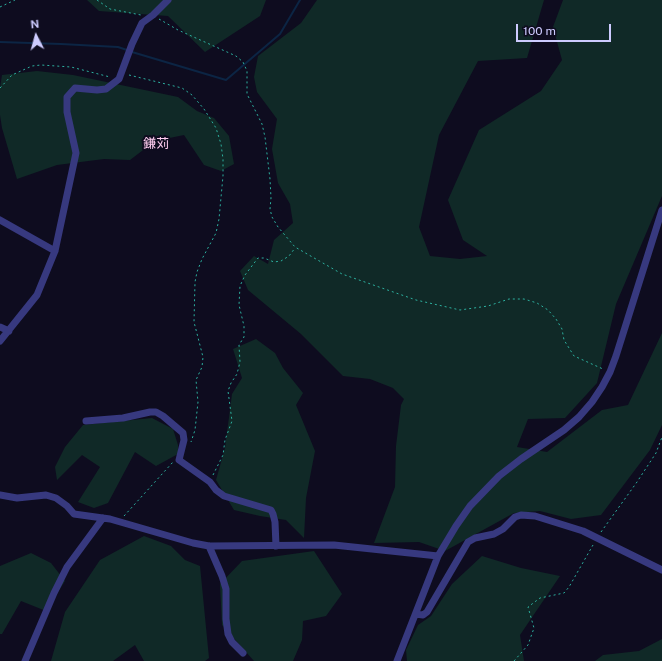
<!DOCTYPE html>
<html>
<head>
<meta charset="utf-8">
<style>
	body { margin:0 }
	#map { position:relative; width:662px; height:661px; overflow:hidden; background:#0e0c1f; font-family:"Public Sans",sans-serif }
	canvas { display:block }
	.north { position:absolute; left:16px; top:16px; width:40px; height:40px; -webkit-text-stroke:3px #0e0c1f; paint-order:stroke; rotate:354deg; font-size:11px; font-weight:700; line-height:16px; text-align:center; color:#cdcbff }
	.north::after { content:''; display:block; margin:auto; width:14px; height:18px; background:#cdcbff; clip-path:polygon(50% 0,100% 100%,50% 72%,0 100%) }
	.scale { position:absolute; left:516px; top:24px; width:95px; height:18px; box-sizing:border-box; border:2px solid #cdcbff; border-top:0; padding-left:5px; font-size:12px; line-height:14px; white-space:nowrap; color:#cdcbff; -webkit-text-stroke:3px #0e0c1f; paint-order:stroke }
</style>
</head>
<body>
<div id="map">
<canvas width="662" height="661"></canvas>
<div class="north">N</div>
<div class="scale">100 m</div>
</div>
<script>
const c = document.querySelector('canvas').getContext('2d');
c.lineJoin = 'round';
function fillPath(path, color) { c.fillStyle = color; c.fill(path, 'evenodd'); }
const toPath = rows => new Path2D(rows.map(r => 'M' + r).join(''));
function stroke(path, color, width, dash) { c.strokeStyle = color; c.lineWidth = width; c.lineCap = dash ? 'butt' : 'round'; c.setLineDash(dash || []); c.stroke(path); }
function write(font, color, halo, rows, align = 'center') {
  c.font = font + ' "Public Sans","Noto Sans JP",sans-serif'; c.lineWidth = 4; c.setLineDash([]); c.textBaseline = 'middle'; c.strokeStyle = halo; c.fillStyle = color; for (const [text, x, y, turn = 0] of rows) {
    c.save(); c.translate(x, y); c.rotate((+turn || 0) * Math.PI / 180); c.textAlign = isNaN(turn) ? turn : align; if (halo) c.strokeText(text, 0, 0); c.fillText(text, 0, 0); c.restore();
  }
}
fillPath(toPath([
	[87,0,266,0,260,16,205,52,168,16,99,11],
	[317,0,544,0,527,58,478,61,439,135,419,227,430,256,460,259,487,256,463,240,448,200,479,130,541,91,562,60,553,27,563,0,662,0,662,196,616,304,597,383,565,418,528,419,517,447,547,452,602,410,628,405,662,333,662,425,650,450,601,515,571,519,540,511,514,513,445,551,419,542,374,543,395,487,396,446,401,405,404,399,393,388,370,379,343,376,301,334,248,290,240,271,254,256,268,264,274,240,293,223,290,204,278,183,272,149,277,119,257,92,254,77,258,56,301,23],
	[37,71,73,75,178,97,197,111,214,118,229,136,234,164,221,171,204,165,184,135,155,141,130,160,104,159,57,165,17,179,2,128,0,115,0,88,2,75],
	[256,339,275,353,283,368,303,393,296,405,315,451,306,498,304,538,286,520,260,516,234,510,216,480,225,448,232,394,242,378,233,349],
	[152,418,173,429,178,445,178,454,156,466,135,452,108,503,94,508,78,502,100,467,82,455,57,480,55,467,65,447,83,425],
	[144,536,171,546,185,560,200,566,209,658,205,661,144,661,135,645,113,661,51,661,65,612,100,560],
	[314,551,342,594,326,616,303,621,302,640,293,661,254,661,222,625,220,584,242,561],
	[31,553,51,563,65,581,46,611,21,601,2,634,0,634,0,566],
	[482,556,521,568,560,576,520,635,524,661,407,661,406,650,418,625,431,616,452,584],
	[662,639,662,661,595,661,603,655,639,651]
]), '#102927');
stroke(toPath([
	[0,42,61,44,118,47,127,50],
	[132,52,226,80,280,34,300,0]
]), '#0c2544', 2);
stroke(toPath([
	[97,0,110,9,141,15],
	[0,7,15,0],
	[159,19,178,30,236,56,243,62,247,71,247,94,262,124,265,137,270,179,271,198,270,209,272,217,278,227,295,247,342,274,416,300,460,310,488,306,509,299,524,299,537,303,548,310,556,319,562,329,564,340,574,356,603,369],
	[129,75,182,88,192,95,204,109,216,128,221,144,223,159,223,176,219,219,216,233,202,259,197,272,195,282,194,322,203,357,202,367,196,380,198,402,195,430,191,442],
	[0,88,12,75,32,66,41,65,71,67,110,77],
	[213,475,223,455,225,440,232,421,228,391,231,383,237,374,240,362,239,345,244,337,244,326,239,305,240,286,245,275,258,258,264,258,274,262,281,261,289,256,295,248],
	[124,516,173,462],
	[601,532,637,482,656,453,662,437],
	[514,661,528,645,534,628,528,607,540,598,564,593,569,587,593,545]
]), '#2db1a0', 1, [2, 3]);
stroke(toPath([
	[0,220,55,251],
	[0,327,9,331],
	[0,341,37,295,55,251,76,153,67,112,67,97,75,88,97,90,106,89,119,79,132,44,142,23,153,15,168,0],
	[86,421,123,418,150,412,156,412,163,416,183,433,184,440,179,460,210,482,216,490,224,496,271,510,273,514,275,522,276,546],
	[0,495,17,498,46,495,56,498,67,506,74,514,110,519,193,543,209,546,334,545,438,556],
	[209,546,222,576,226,589,226,619,228,634,232,642,243,653],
	[416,614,423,615,427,612,468,542,475,538,494,534,503,529,515,517,521,515,535,516,583,531,662,570],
	[25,661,54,593,67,567,103,518],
	[397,661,438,556,456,526,470,506,499,476,521,459,564,430,579,417,592,402,602,387,610,372,616,356,662,210]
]), '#37397f', 7);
write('13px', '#ffcdf0', '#0e0c1f', [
	["鎌苅",156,144]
]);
</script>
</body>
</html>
